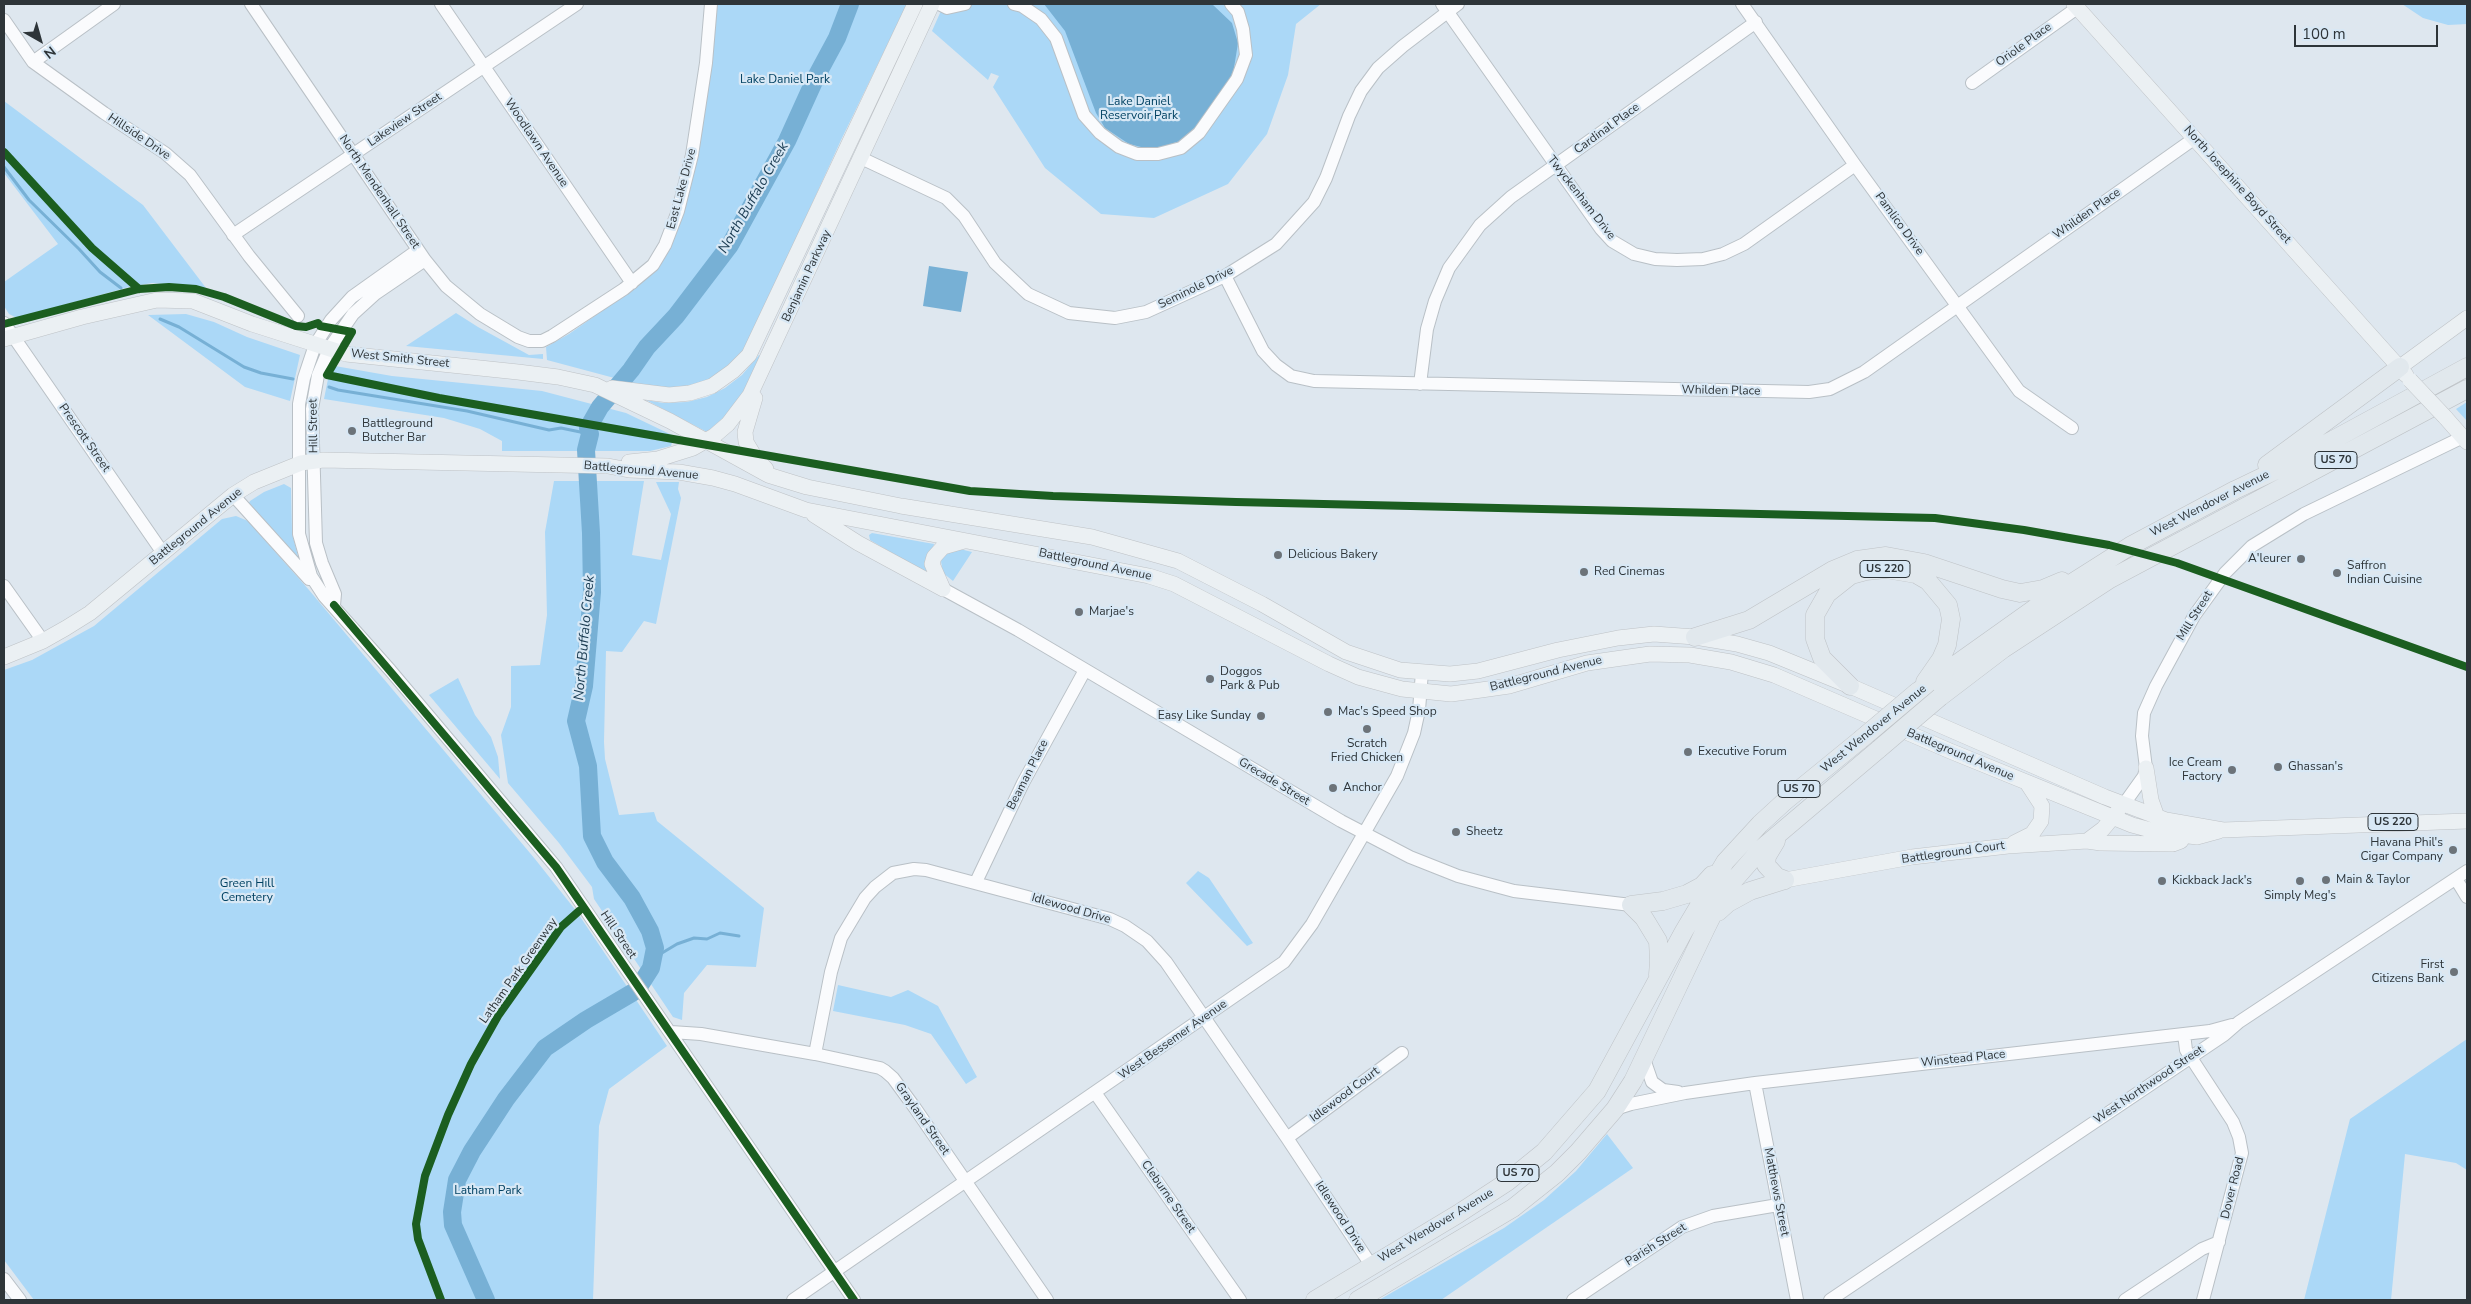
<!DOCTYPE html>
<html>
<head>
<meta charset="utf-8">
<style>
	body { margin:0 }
	#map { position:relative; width:2471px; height:1304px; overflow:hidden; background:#dee7ef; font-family:"Nunito Sans",sans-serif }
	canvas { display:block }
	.frame { position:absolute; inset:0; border:5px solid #2e3539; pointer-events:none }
	.north { position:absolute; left:15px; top:15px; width:50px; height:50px; -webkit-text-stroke:4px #d8e8f5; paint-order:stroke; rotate:142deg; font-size:14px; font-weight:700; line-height:20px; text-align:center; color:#2e3539 }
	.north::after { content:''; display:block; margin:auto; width:18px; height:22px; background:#2e3539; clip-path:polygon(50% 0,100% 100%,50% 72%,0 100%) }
	.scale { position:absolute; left:2294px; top:25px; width:144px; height:22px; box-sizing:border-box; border:2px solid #2e3539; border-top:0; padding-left:6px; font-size:15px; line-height:18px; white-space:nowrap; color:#2e3539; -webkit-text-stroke:4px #d8e8f5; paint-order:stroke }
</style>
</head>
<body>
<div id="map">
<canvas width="2471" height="1304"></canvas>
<div class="frame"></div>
<div class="north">N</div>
<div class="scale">100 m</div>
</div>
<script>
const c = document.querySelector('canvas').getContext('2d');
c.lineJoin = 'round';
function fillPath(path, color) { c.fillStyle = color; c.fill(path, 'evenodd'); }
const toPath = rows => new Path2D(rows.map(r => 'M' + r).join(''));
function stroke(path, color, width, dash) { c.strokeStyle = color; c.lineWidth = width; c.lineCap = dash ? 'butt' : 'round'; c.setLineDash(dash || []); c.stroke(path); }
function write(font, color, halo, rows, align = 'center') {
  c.font = font + ' "Nunito Sans",sans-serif'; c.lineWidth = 4.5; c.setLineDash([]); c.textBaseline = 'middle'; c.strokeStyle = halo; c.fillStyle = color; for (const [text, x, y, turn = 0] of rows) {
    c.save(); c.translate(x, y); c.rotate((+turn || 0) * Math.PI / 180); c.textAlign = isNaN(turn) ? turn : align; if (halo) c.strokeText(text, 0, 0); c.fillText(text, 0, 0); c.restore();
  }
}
fillPath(toPath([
	[714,4,907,4,841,140,745,351,709,381,663,391,547,360,546,347,569,334,639,285,653,270,694,170],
	[944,4,1321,4,1296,24,1288,75,1267,134,1228,184,1154,218,1101,214,1045,168,993,87,999,76,991,73,988,80,932,31],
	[2402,4,2467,4,2467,24,2448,25,2423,18],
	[4,101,143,205,206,288,152,283,129,287,17,318,9,314,4,306,4,282,58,244,4,173],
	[456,313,478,327,529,355,543,354,543,359,406,346],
	[186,314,214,322,247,337,300,355,290,401,245,387,148,315],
	[759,355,762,357,750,382,730,412,707,432,646,400,663,403,687,402,707,397,725,388,742,375],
	[335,366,392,376,542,391,626,413,674,436,671,446,650,451,502,451,502,441,480,429,444,418,324,399,328,379],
	[2467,402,2467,421,2456,409],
	[554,481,644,481,632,555,661,560,671,514,656,482,679,482,678,489,681,498,656,624,644,621,622,652,606,651,604,742,605,759,619,815,654,812,657,821,764,908,756,967,707,965,684,993,682,1020,673,1017,594,899,592,887,559,843,508,783,501,735,511,707,511,666,540,665,547,615,545,532],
	[284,484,291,488,292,533,300,564,249,503,250,501,264,492],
	[236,516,248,521,309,590,535,859,577,912,667,1046,609,1089,599,1126,593,1300,34,1300,4,1260,4,670,32,660,94,626,222,519],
	[872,533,934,544,928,571,926,573,870,540,869,535],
	[956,548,972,552,953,581,943,573,941,561,944,554],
	[458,678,475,715,491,737,498,757,500,779,429,695],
	[1198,871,1209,878,1253,943,1247,946,1186,883],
	[838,985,891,997,908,990,938,1006,977,1077,966,1084,931,1034,905,1025,833,1011],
	[2467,1039,2467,1170,2456,1163,2405,1154,2391,1300,2304,1300,2350,1119],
	[1607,1134,1633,1168,1441,1300,1379,1300,1504,1228,1544,1200,1576,1171]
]), '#abd8f7');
fillPath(toPath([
	[1044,4,1212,4,1232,23,1238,43,1233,74,1205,119,1183,140,1162,147,1145,148,1129,144,1105,128,1096,113,1065,31],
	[929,266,968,272,961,312,923,306]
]), '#77b0d5');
stroke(toPath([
	[4,167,29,200,79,249,100,272,121,288],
	[160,319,179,327,244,367,261,373,293,379],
	[329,387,338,390,467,411,549,430,561,428,590,434],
	[651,968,662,953,677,944,694,938,707,939,720,933,739,936]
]), '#77b0d5', 3);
stroke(toPath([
	[486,1300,453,1225,452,1212,457,1180,472,1151,506,1099,545,1048,586,1020,637,990,651,968,655,948,650,931,632,898,605,862,592,836,588,766,576,721,584,686,592,592,591,533,586,450,590,434,588,428,600,407,631,370,647,347,676,316,730,245,787,141,816,77,837,38,850,4]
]), '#77b0d5', 18);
const minor = toPath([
	[251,4,425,260,446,286,480,314,518,337,529,341,542,341,552,336,624,289,653,265,665,245,678,211,692,155,706,63,711,4],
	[441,4,632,283],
	[939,4,947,8,965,4],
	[1014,4,1022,6,1041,19,1056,38,1084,115,1100,133,1119,147,1137,154,1158,154,1181,148,1199,133,1237,79,1246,55,1243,29,1238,12,1231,4],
	[1442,4,1601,229,1612,241,1634,254,1655,259,1677,260,1703,259,1723,254,1744,244,1855,165],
	[1742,4,1855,165,2019,391,2072,428],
	[4,20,33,62,104,113,165,153,190,175,249,256,298,316],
	[33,62,114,4],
	[1972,83,2077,8],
	[861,158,946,198,964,216,995,263,1028,294,1069,313,1115,318,1146,312,1225,276,1276,244,1314,202,1326,178,1349,116,1361,91,1378,68,1403,46,1458,4],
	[233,235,577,4],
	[418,250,352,297,331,320,315,345,304,378,299,404,299,534,311,576,324,596,390,670,556,867,854,1300],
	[1225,276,1263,351,1276,365,1291,376,1314,381,1809,392,1830,389,1864,372,2195,138],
	[4,323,163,553],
	[1420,384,1427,329,1435,301,1449,268,1480,225,1511,197,1756,22],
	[233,495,309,579],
	[4,586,43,641],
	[943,589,1018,630,1341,821,1410,857,1458,876,1514,891,1631,905],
	[334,605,335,594,322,563,316,543,312,409,318,375,329,349,353,314,375,294,425,260],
	[2124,804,2144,776,2146,768,2142,736,2144,713,2156,686,2194,616,2225,573,2252,546,2304,514,2463,437],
	[2456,879,2467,897],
	[976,882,1023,783,1085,670],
	[671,1032,701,1034,815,1054,880,1068,885,1071,893,1078,915,1108,1047,1300],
	[2184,1034,2186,1050,2233,1122,2239,1137,2242,1153,2203,1300],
	[815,1054,831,972,841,938,865,898,875,887,893,873,914,869,926,870,1110,919,1125,926,1147,941,1166,962,1287,1138,1371,1265],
	[1644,1059,1652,1082,1663,1090,1678,1092],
	[1755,1083,1797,1300],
	[1096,1094,1240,1300],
	[1615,1109,1631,1104,1685,1093,1755,1083,2210,1031,2232,1025],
	[1287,1138,1402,1053],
	[4,1279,20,1300],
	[793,1300,1284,962,1312,924,1397,776,1414,733,1419,710,1422,672],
	[1573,1300,1682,1227,1713,1216,1778,1205],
	[1830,1300,2224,1035,2239,1022,2467,871],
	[2125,1300,2202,1249,2219,1242]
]);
const major = toPath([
	[2074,4,2406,375],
	[4,339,82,317,157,300,193,301,252,324,346,354,518,372,558,377,595,385,670,421,768,475,807,487,901,506,1092,537,1178,561,1262,604,1346,652,1400,670,1450,674,1478,671,1558,650,1618,638,1654,634,1695,637,1737,644,1769,653,1850,686,2105,797,2166,820,2223,830,2467,821],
	[2400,367,2467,318],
	[612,388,669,395,690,393,712,386,733,371,749,355,915,4],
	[755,398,745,432,746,442,755,457,766,469],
	[2445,417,2467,442],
	[629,462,658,459,693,448,714,436,728,424,750,395,932,4],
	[814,515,858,543,943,589],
	[943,589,932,564,934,557,943,547,964,541],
	[4,657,43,641,66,628,90,613,233,495,254,482,301,463,323,460,608,466,629,470,679,472,713,478,735,484,806,510,1149,576,1174,584,1329,664,1358,677,1402,689,1451,694,1481,690,1509,686,1587,663,1650,654,1690,655,1731,662,1774,675,1950,751,2132,825,2158,832,2197,837,2219,831],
	[2146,768,2151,800,2157,817],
	[2087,841,2101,843,2173,844,2181,841],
	[2014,843,2032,834,2041,821,2042,806,2027,783],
	[1785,880,1912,857,2008,846,2087,841,2103,829,2118,811]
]);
const highway = toPath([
	[2267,465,2400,367],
	[1695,637,1749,620,1833,570,1857,560,1886,556,1924,563,2002,589,2020,593,2043,589,2062,581],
	[1850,686,1822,658,1815,639,1815,615,1827,594,1851,575,1866,571,1886,569,1916,574,1928,581,1948,605,1951,619,1947,645,1941,659,1925,682],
	[1917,692,2059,591,2130,546,2235,490,2285,466,2467,367],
	[1940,697,2003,649,2110,579,2467,389],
	[1776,841,1767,856,1766,865,1777,877,1785,880],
	[1631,905,1663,901,1687,894,1702,886,1712,875],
	[1631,905,1644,918,1658,941,1659,961,1658,975],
	[1718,912,1728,903,1750,891,1785,880],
	[1315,1300,1458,1214,1507,1182,1544,1152,1597,1091,1684,931,1725,862,1760,824,1784,802,1860,740],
	[1358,1300,1513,1208,1557,1173,1578,1152,1615,1109,1633,1081,1706,928,1721,898,1734,880,1762,848,1879,749]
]);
stroke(minor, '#b9c0c6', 14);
stroke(major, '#bec2c6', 16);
stroke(highway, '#bec2c6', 19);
stroke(minor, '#fafbfd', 12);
stroke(major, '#ebf0f3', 15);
stroke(highway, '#e1e8ed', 18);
const majorBridge = toPath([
	[2410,380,2445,417]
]);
const highwayBridge = toPath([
	[1860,740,1917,692],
	[1879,749,1940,697]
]);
stroke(majorBridge, '#bec2c6', 16, []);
stroke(highwayBridge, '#bec2c6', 19, []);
stroke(majorBridge, '#ebf0f3', 15);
stroke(highwayBridge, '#e1e8ed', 18);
stroke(toPath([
	[4,152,92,248,139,289],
	[4,324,139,289,169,287,196,289,224,297,296,326,306,327,318,323,320,326,352,332,327,375,439,398,970,491,1053,496,1236,502,1935,518,2024,530,2109,545,2177,563,2467,667],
	[334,605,556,867,854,1300],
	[441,1300,418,1239,416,1224,425,1176,448,1115,471,1064,498,1016,561,927,579,911]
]), '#1b5e20', 8);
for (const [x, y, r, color] of [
	[352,431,5,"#6c7379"],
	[1278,555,5,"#6c7379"],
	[2301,559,5,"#6c7379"],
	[1584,572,5,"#6c7379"],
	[2337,573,5,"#6c7379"],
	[1079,612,5,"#6c7379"],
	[1210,679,5,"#6c7379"],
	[1328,712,5,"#6c7379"],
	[1261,716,5,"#6c7379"],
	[1367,729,5,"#6c7379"],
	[1688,752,5,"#6c7379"],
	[2278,767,5,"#6c7379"],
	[2232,770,5,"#6c7379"],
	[1333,788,5,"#6c7379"],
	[1456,832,5,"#6c7379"],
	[2453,850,5,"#6c7379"],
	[2326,880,5,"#6c7379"],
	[2162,881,5,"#6c7379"],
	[2300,881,5,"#6c7379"],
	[2454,972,5,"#6c7379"]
]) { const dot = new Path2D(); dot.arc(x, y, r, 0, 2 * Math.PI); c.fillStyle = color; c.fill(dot); stroke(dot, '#d8e8f5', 2); }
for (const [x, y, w] of [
	[2336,460,42],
	[1885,569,50],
	[1799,789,42],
	[2393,822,50],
	[1518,1173,42]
]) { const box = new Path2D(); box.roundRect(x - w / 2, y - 8.5, w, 17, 4); c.fillStyle = '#d8e8f5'; c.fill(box); stroke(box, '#2e3539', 1); }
write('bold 11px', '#2e3539', null, [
	["US 70",2336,460],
	["US 220",1885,569],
	["US 70",1799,789],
	["US 220",2393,822],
	["US 70",1518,1173]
]);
write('12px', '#2e3539', '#d8e8f5', [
	["Oriole Place",2024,45,-36],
	["Lakeview Street",405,120,-34],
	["Cardinal Place",1607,129,-36],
	["Hillside Drive",139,137,34],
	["Woodlawn Avenue",536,143,56],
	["North Josephine Boyd Street",2237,185,48],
	["East Lake Drive",682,189,-75],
	["North Mendenhall Street",379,192,56],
	["Twyckenham Drive",1581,198,52],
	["Whilden Place",2087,214,-35],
	["Pamlico Drive",1899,224,54],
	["Benjamin Parkway",807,276,-65],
	["Seminole Drive",1196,288,-26],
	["West Smith Street",400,359,6],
	["Whilden Place",1721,391,1],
	["Hill Street",314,426,-91],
	["Prescott Street",84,438,55],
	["Battleground Avenue",641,471,5],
	["West Wendover Avenue",2210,504,-27],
	["Battleground Avenue",196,527,-39],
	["Battleground Avenue",1095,565,12],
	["Mill Street",2195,616,-58],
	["Battleground Avenue",1546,674,-14],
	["West Wendover Avenue",1874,729,-39],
	["Battleground Avenue",1960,755,23],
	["Beaman Place",1028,775,-63],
	["Grecade Street",1274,782,31],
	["Battleground Court",1953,853,-8],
	["Idlewood Drive",1071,909,16],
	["Hill Street",618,935,56],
	["Latham Park Greenway",519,971,-55],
	["West Bessemer Avenue",1173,1040,-35],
	["Winstead Place",1963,1059,-6],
	["West Northwood Street",2149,1085,-34],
	["Idlewood Court",1345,1095,-37],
	["Grayland Street",922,1119,55],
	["Dover Road",2233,1188,-76],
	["Matthews Street",1776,1192,79],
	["Cleburne Street",1168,1197,55],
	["Idlewood Drive",1340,1217,57],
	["West Wendover Avenue",1436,1226,-31],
	["Parish Street",1656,1245,-32]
]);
write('12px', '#004162', '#d8e8f5', [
	["Lake Daniel Park",785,80],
	["Lake Daniel",1139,102],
	["Reservoir Park",1139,116],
	["Green Hill",247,884],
	["Cemetery",247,898],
	["Latham Park",488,1191]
]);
write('12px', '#2e3539', '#d8e8f5', [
	["Battleground",362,424],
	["Butcher Bar",362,438],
	["Delicious Bakery",1288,555],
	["A'leurer",2291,559,"right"],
	["Saffron",2347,566],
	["Indian Cuisine",2347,580],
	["Red Cinemas",1594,572],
	["Marjae's",1089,612],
	["Doggos",1220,672],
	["Park & Pub",1220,686],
	["Mac's Speed Shop",1338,712],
	["Easy Like Sunday",1251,716,"right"],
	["Scratch",1367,744,"center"],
	["Fried Chicken",1367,758,"center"],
	["Executive Forum",1698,752],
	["Ice Cream",2222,763,"right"],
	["Factory",2222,777,"right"],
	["Ghassan's",2288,767],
	["Anchor",1343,788],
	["Sheetz",1466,832],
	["Havana Phil's",2443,843,"right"],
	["Cigar Company",2443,857,"right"],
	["Main & Taylor",2336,880],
	["Kickback Jack's",2172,881],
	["Simply Meg's",2300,896,"center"],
	["First",2444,965,"right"],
	["Citizens Bank",2444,979,"right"]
], 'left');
write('italic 14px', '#193a50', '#d8e8f5', [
	["North Buffalo Creek",754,198,-60],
	["North Buffalo Creek",585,638,-85]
]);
</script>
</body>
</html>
